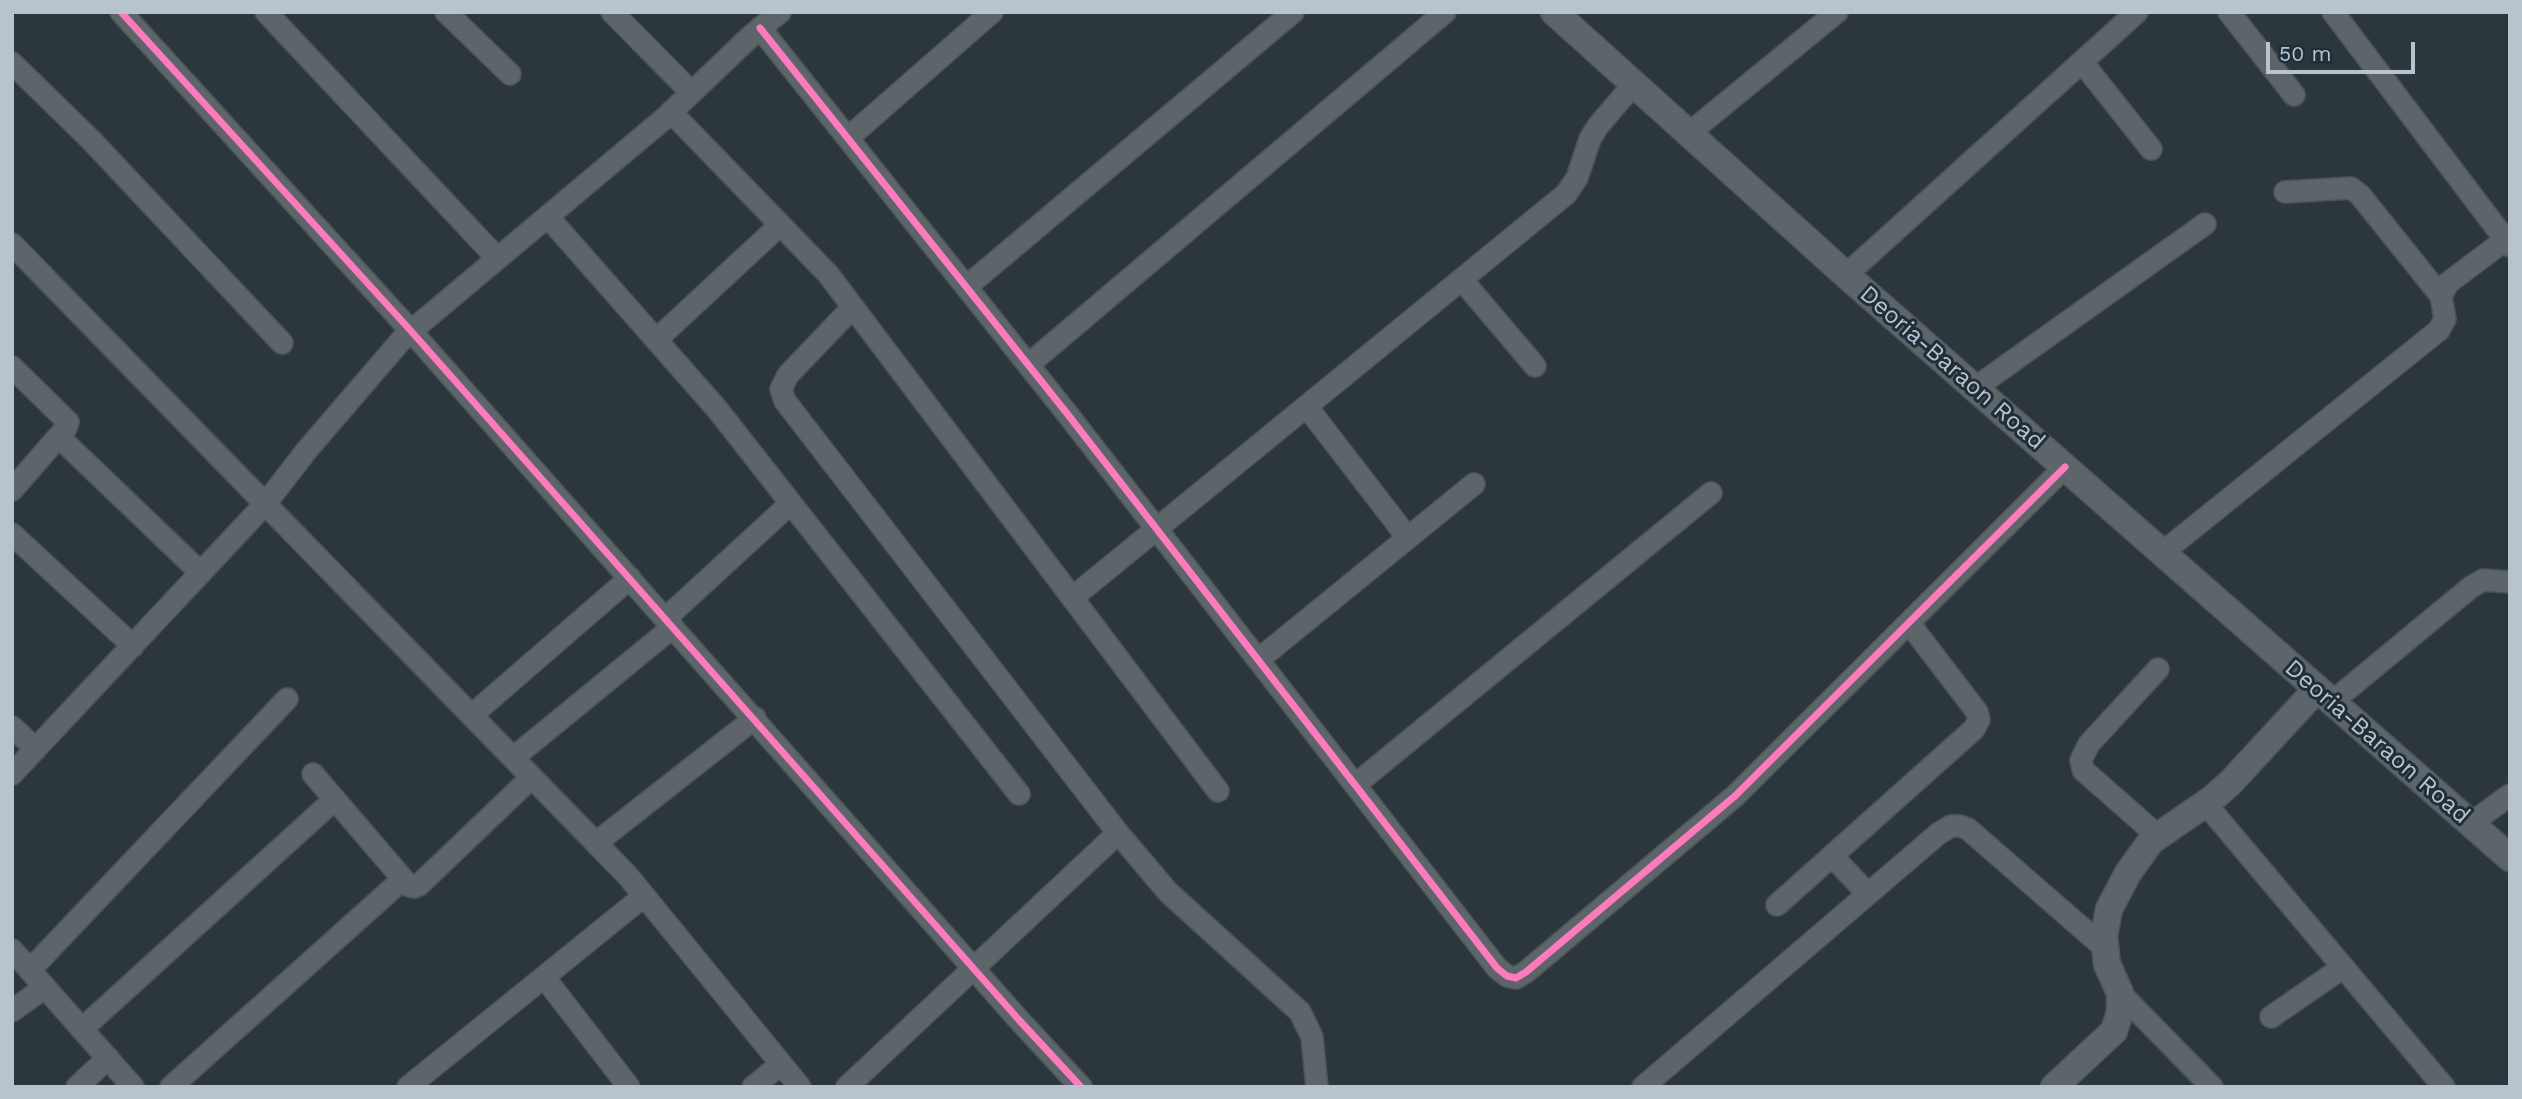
<!DOCTYPE html>
<html>
<head>
<meta charset="utf-8">
<style>
	body { margin:0 }
	#map { position:relative; width:2522px; height:1099px; overflow:hidden; background:#2c373d; font-family:"Work Sans",sans-serif }
	canvas { display:block }
	.frame { position:absolute; inset:0; border:14px solid #b8c4cd; pointer-events:none }
	.scale { position:absolute; left:2266px; top:42px; width:149px; height:32px; box-sizing:border-box; border:4px solid #b8c4cd; border-top:0; padding-left:9px; font-size:21px; line-height:24px; white-space:nowrap; color:#b8c4cd; -webkit-text-stroke:5px #1f2e39; paint-order:stroke }
</style>
</head>
<body>
<div id="map">
<canvas width="2522" height="1099"></canvas>
<div class="frame"></div>
<div class="scale">50 m</div>
</div>
<script>
const c = document.querySelector('canvas').getContext('2d');
c.lineJoin = 'round';
const toPath = rows => new Path2D(rows.map(r => 'M' + r).join(''));
function stroke(path, color, width, dash) { c.strokeStyle = color; c.lineWidth = width; c.lineCap = dash ? 'butt' : 'round'; c.setLineDash(dash || []); c.stroke(path); }
function write(font, color, halo, rows, align = 'center') {
  c.font = font + ' "Work Sans",sans-serif'; c.lineWidth = 6; c.setLineDash([]); c.textBaseline = 'middle'; c.strokeStyle = halo; c.fillStyle = color; for (const [text, x, y, turn = 0] of rows) {
    c.save(); c.translate(x, y); c.rotate((+turn || 0) * Math.PI / 180); c.textAlign = isNaN(turn) ? turn : align; if (halo) c.strokeText(text, 0, 0); c.fillText(text, 0, 0); c.restore();
  }
}
const minor = toPath([
	[121,12,411,331,1019,1020,1081,1087],
	[266,12,497,258],
	[446,12,510,74],
	[612,12,691,92],
	[2229,12,2294,95],
	[2333,12,2510,246],
	[760,28,1069,416,1497,968,1507,976,1516,978,1526,972,1735,796,2065,467],
	[2082,62,2151,149],
	[12,63,90,139,282,343],
	[671,112,828,274,1218,791],
	[1688,134,1837,12],
	[848,138,992,12],
	[2285,192,2351,188,2360,195,2441,296],
	[548,217,717,409,1019,794],
	[12,244,628,876,800,1087],
	[1846,275,2137,12],
	[1462,280,1535,366],
	[966,287,1293,12],
	[853,307,788,375,781,389,785,401,1118,833,1168,892,1300,1012,1312,1037,1317,1087],
	[656,340,780,225],
	[1028,365,1445,12],
	[12,367,68,422,66,428,12,490],
	[1975,388,2205,224],
	[1307,407,1408,538],
	[59,437,201,573],
	[12,534,133,646],
	[2162,553,2439,330,2445,319,2441,296,2448,283,2505,240],
	[1072,598,1566,194,1577,178,1590,139,1598,126,1633,85],
	[666,618,790,504],
	[1258,660,1474,484],
	[2158,669,2089,744,2081,760,2083,770,2158,836],
	[2332,702,2471,587,2483,580,2510,582],
	[472,715,630,578],
	[12,727,36,749],
	[513,758,673,627],
	[12,774,266,503,307,450,404,337,665,118,751,36,780,12],
	[313,774,409,886,414,887,419,885,532,777],
	[1355,785,1711,493],
	[2205,803,2444,1087],
	[2470,824,2510,795],
	[596,843,755,718],
	[1832,856,1868,894],
	[1777,905,1974,729,1979,720,1977,712,1909,623],
	[12,950,133,1087],
	[30,970,287,699],
	[544,977,629,1087],
	[2120,993,2212,1087],
	[12,1011,45,987],
	[2271,1017,2342,968],
	[82,1029,335,799],
	[77,1087,108,1058],
	[171,1087,403,879],
	[408,1087,644,896],
	[753,1087,781,1064],
	[847,1087,1118,833],
	[1643,1087,1938,834,1951,826,1960,826,1968,829,2106,949]
]);
const tertiary = toPath([
	[1554,12,1846,275,2510,858],
	[2054,1087,2114,1031,2120,1012,2120,993,2107,964,2104,936,2109,909,2128,873,2151,841,2212,799,2231,782,2317,689]
]);
stroke(minor, '#4b5357', 24);
stroke(tertiary, '#4b5357', 29);
stroke(minor, '#5d656b', 21);
stroke(tertiary, '#5d656b', 26);
stroke(toPath([
	[121,12,411,331,1019,1020,1081,1087],
	[760,28,1069,416,1497,968,1507,976,1516,978,1526,972,1735,796,2065,467]
]), '#fd7abc', 7);
write('24px', '#b8c4cd', '#1f2e39', [
	["Deoria-Baraon Road",1952,368,41],
	["Deoria-Baraon Road",2377,742,41]
]);
</script>
</body>
</html>
